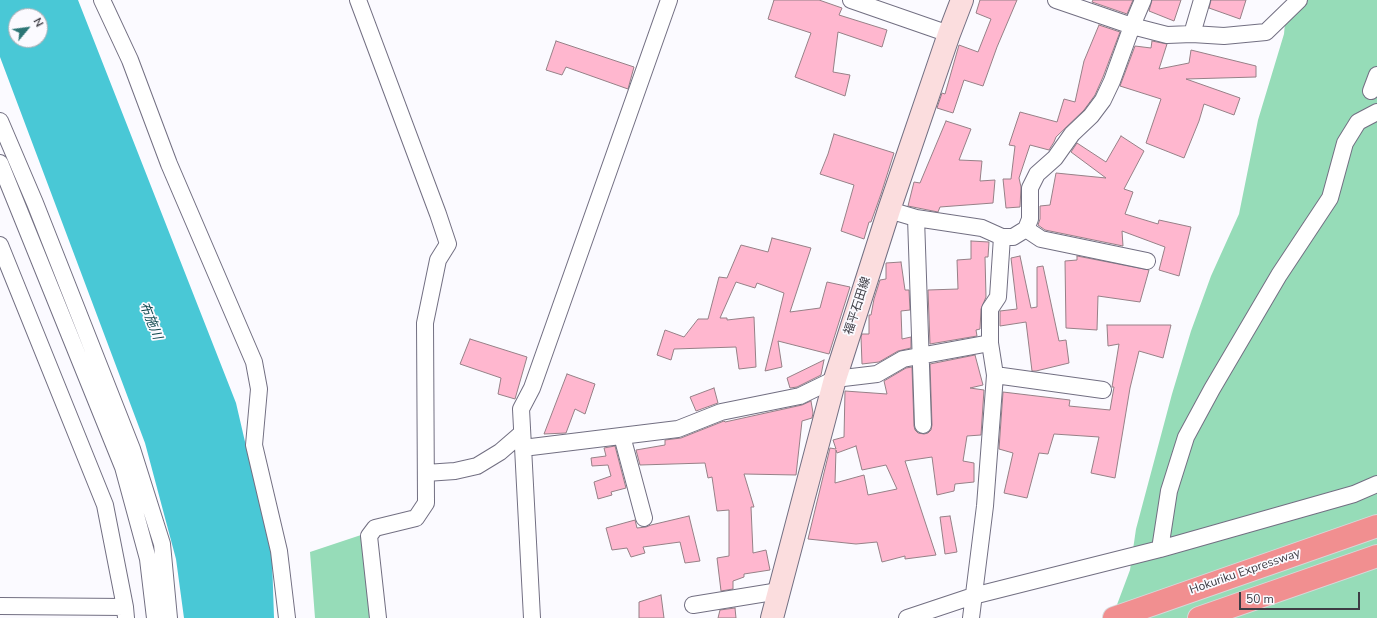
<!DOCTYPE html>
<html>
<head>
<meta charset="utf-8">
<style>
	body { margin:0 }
	#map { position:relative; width:1377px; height:618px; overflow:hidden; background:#fbfaff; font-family:"Nunito Sans",sans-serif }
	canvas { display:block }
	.north { position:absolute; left:8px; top:8px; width:40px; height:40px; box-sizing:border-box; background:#fbfaff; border:1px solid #afaeb4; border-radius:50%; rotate:61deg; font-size:11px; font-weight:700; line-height:16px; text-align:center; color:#3d3c44 }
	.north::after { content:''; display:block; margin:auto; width:14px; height:18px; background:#2b7575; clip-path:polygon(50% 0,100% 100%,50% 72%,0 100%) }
	.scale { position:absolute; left:1239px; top:592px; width:121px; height:18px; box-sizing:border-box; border:2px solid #3d3c44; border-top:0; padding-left:5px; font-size:12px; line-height:14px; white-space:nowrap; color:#3d3c44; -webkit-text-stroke:3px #fbfaff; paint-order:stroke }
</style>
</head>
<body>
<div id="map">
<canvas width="1377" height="618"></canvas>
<div class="north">N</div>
<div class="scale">50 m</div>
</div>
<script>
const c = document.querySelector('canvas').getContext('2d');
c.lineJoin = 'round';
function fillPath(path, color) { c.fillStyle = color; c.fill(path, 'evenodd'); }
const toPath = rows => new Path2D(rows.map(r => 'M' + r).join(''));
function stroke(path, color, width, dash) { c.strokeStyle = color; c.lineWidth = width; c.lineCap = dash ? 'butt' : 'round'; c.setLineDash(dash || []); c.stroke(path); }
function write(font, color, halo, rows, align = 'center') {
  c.font = font + ' "Nunito Sans","Noto Sans JP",sans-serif'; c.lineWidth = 3.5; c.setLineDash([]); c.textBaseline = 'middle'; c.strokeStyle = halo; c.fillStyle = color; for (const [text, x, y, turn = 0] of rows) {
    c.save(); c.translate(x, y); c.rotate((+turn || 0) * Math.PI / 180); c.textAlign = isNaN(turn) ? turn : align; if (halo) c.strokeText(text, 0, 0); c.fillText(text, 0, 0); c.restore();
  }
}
fillPath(toPath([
	[1287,0,1377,0,1377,618,1112,618,1130,570,1136,529,1172,394,1191,331,1211,276,1239,214,1258,120,1284,34],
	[364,534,371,618,315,618,310,552]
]), '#96dcb8');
fillPath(toPath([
	[0,0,78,0,236,403,272,558,274,618,184,618,176,559,145,443,0,57],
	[16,16,40,16,40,40,16,40]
]), '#49c8d6');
const building = toPath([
	[774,0,819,0,842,8,839,15,887,30,882,47,838,32,833,72,850,75,845,96,795,77,811,33,768,19,774,0],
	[980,0,1017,0,997,47,983,86,964,80,953,113,937,108,942,93,945,94,959,45,978,52,991,19,976,13,980,0],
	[1093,0,1133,0,1127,14,1092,2,1093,0],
	[1152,0,1181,0,1174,21,1149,11,1152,0],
	[1211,0,1246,0,1240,19,1209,8,1211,0],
	[1099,25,1120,32,1103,77,1095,95,1084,110,1056,137,1054,142,1049,150,1030,145,1019,178,1021,187,1020,207,1006,208,1003,179,1011,179,1015,146,1009,145,1020,112,1057,122,1064,99,1075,102,1084,61,1099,25],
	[556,41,634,67,628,89,566,67,562,75,546,70,556,41],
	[1152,41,1167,44,1159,69,1189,63,1191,50,1256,66,1256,77,1186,79,1240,98,1234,115,1204,104,1199,121,1184,158,1146,143,1161,99,1120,86,1135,46,1151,48,1152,41],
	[946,121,971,129,959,160,982,161,980,181,995,180,993,203,940,207,938,212,908,206,914,182,920,183,946,121],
	[834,134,894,153,881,194,871,222,869,222,864,239,841,231,854,185,820,174,828,154,834,134],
	[1121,136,1144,151,1124,189,1133,192,1125,214,1158,224,1159,220,1191,227,1179,276,1159,270,1165,247,1122,231,1123,246,1045,230,1038,225,1040,219,1040,206,1050,205,1056,173,1106,178,1071,152,1077,143,1106,162,1121,136],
	[772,238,811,248,790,312,820,308,827,282,850,287,829,354,778,341,782,367,765,371,784,293,757,283,755,288,736,282,720,318,727,318,727,320,754,317,756,367,739,369,736,347,674,349,671,360,657,355,665,330,684,337,698,319,708,319,719,277,727,278,741,245,768,252,772,238],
	[971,241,989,242,988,257,985,257,986,297,981,309,980,329,976,330,977,336,930,344,928,290,958,289,957,260,971,259,971,241],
	[1020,256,1031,308,1037,307,1037,267,1043,266,1059,341,1066,340,1069,363,1036,371,1032,371,1026,322,1000,326,1000,311,1017,309,1011,258,1020,256],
	[1077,256,1149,270,1140,302,1098,296,1097,330,1066,328,1065,261,1077,260,1077,256],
	[901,262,905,290,909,290,910,310,901,311,902,339,911,337,911,348,898,351,879,362,862,364,861,337,862,334,869,334,869,315,871,315,874,299,880,280,886,279,886,263,901,262],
	[1107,325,1171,325,1163,358,1139,351,1130,388,1115,478,1091,473,1099,437,1054,434,1048,454,1039,453,1027,498,1004,493,1013,453,999,449,1003,392,1070,400,1069,406,1110,410,1114,387,1112,387,1119,344,1108,346,1107,325],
	[470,339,527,357,515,399,498,394,501,378,460,364,470,339],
	[975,355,983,385,970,388,984,390,981,435,967,436,963,461,974,463,974,482,955,484,954,491,937,495,932,457,905,461,936,555,905,559,905,556,882,562,877,542,856,544,808,539,830,448,836,449,833,440,844,437,845,391,887,394,884,381,906,368,912,367,914,426,915,430,918,433,924,434,928,433,931,430,932,425,930,364,975,355],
	[856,446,862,470,886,465,897,489,868,495,864,475,835,483,836,450,837,453,856,446],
	[824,360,821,375,797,387,790,388,787,378,824,360],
	[567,374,595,384,585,414,575,409,566,433,544,434,567,374],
	[714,388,718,403,696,411,690,397,714,388],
	[811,401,813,413,812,418,802,421,796,475,744,474,754,507,751,507,753,553,766,550,770,570,744,574,744,577,733,581,733,589,721,591,717,558,729,556,729,510,717,511,712,477,708,478,705,463,640,465,636,450,665,445,665,440,681,438,724,421,725,422,802,405,811,401],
	[615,446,626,488,611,492,612,495,598,499,594,482,611,476,608,465,592,466,591,458,606,456,604,448,615,446],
	[689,516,700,561,685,563,680,542,643,547,645,553,631,557,627,548,612,550,606,528,635,520,637,528,646,527,651,525,689,516],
	[950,516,957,552,945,554,940,517,950,516],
	[661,595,664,618,639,618,639,602,661,595],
	[735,608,736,618,718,618,720,610,735,608]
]);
fillPath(building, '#ffb7cf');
stroke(building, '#968087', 1);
const minor = toPath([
	[102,0,130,60,169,164,254,362,259,389,254,445,279,551,287,618],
	[358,0,438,214,448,244,438,260,425,323,426,503,416,518,375,528,369,536,378,618],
	[851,0,949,34],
	[1056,0,1132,26,1143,0],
	[1202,0,1192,34,1224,36,1266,32,1299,0],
	[1371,91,1377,75],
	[0,121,35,203,132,449,162,544,169,618],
	[0,163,123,467,148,559,155,618],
	[889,210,916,218,982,228,1002,237,1013,237,1026,229,1030,219,1030,188,1037,174,1055,158,1072,134,1091,116,1103,100,1112,81,1132,26,1167,35,1192,34],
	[916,218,923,425],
	[1026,229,1041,239,1147,261],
	[0,245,105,505,125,607,126,618],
	[995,375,1103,390],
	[622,436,644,518],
	[523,448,678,429,721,412,800,396,835,379,877,374,903,359,990,343],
	[426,473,455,471,477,466,500,452,522,433],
	[1160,549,1169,491,1186,437,1212,389,1279,275,1330,198,1345,143,1358,122,1377,112],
	[693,605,779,591],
	[0,606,125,607],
	[532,618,521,409,532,388,669,0],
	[907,618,973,596,1160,549,1354,494,1377,484],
	[971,618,985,506,995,375,990,343,990,309,998,297,1002,237]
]);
const secondary = toPath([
	[772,618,835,379,889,210,949,34,962,0]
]);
const motorway = toPath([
	[1114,618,1377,526],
	[1199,618,1377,556]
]);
stroke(minor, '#726f82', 18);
stroke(secondary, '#726f82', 24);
stroke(motorway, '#d8d8da', 24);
stroke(minor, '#fff', 16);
stroke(secondary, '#fbddde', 22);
stroke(motorway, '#f18f90', 22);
write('12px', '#3d3c44', '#fbfaff', [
	["福平石田線",858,306,-72],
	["Hokuriku Expressway",1245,572,-19]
]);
write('italic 13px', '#10484e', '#fbfaff', [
	["布施川",150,321,68]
]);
</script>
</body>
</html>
